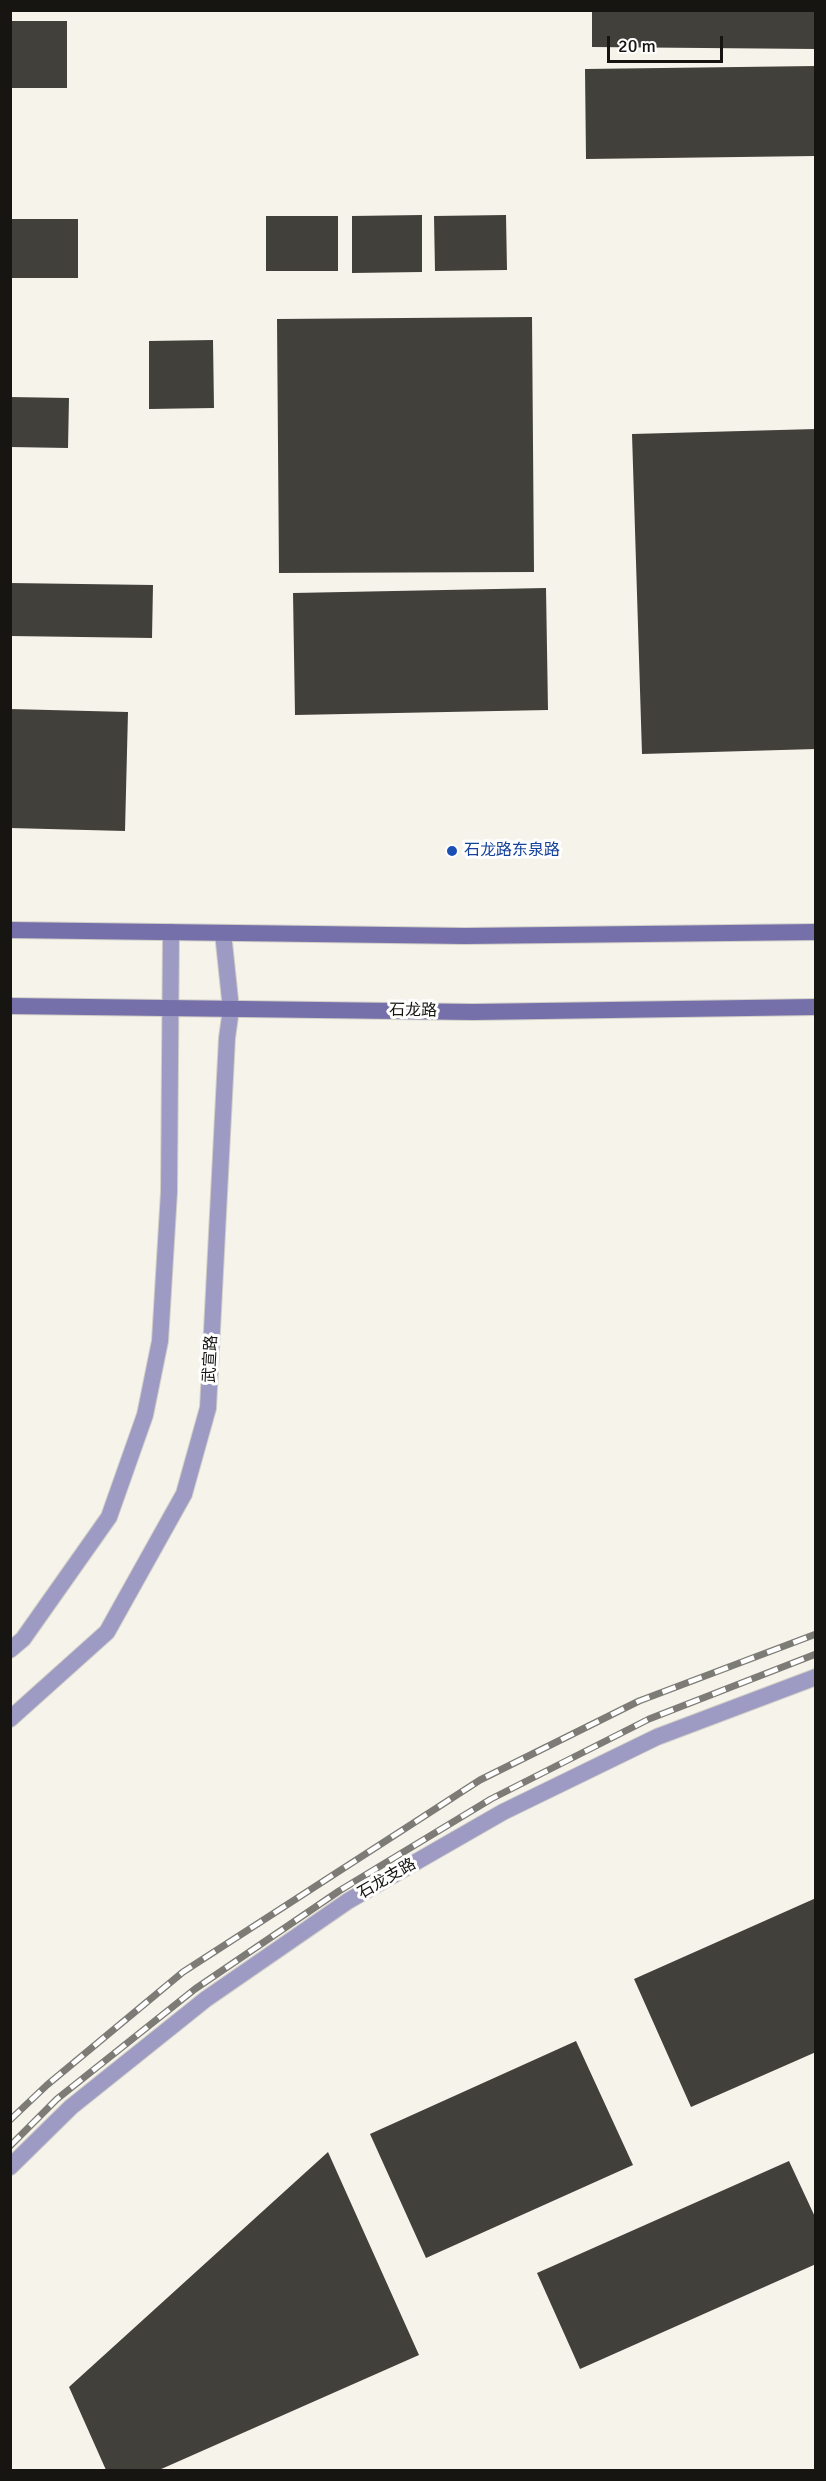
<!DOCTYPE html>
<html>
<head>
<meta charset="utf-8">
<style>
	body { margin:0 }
	#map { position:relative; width:826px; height:2481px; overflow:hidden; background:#f6f3eb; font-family:Signika,sans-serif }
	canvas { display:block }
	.frame { position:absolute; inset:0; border:12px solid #161512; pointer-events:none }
	.scale { position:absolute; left:607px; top:36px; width:116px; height:27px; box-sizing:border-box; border:3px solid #161512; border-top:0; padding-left:8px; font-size:18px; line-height:21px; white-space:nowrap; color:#161512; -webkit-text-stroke:4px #fff; paint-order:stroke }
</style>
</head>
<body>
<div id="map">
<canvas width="826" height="2481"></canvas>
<div class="frame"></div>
<div class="scale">20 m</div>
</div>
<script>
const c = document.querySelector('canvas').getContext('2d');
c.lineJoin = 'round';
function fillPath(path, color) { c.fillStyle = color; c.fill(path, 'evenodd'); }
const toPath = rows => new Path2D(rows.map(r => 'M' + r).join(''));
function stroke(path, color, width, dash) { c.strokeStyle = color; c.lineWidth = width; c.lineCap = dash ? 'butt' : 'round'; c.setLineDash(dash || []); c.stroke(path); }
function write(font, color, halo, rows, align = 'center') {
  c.font = font + ' Signika,"Noto Sans SC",sans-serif'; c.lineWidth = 6; c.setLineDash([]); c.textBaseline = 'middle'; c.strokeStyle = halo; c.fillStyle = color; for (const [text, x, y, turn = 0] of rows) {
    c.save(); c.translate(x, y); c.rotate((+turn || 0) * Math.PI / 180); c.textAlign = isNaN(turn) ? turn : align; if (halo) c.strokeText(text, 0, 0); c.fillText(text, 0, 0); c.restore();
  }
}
fillPath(toPath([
	[592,10,816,10,816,49,592,47],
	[10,21,67,21,67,88,10,88],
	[816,66,816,156,586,159,585,69],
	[422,215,422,272,352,273,352,216],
	[506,215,507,270,435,271,434,216],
	[266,216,338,216,338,271,266,271],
	[10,219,78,219,78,278,10,278],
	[532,317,534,572,279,573,277,319],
	[213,340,214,408,149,409,149,341],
	[10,397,69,398,68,448,10,447],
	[816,429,816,749,642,754,632,434],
	[10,583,153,585,152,638,10,636],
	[546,588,548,710,295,715,293,593],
	[10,709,128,712,125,831,10,828],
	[816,1898,816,2052,691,2107,634,1979],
	[576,2041,633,2165,426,2258,370,2134],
	[328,2152,419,2355,159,2470,106,2470,69,2387],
	[789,2161,816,2219,816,2264,580,2369,537,2273]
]), '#42403a');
const service = toPath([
	[10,2167,71,2107,206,1999,348,1901,503,1812,657,1737,816,1677]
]);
const tertiary = toPath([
	[10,1650,23,1639,109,1517,145,1415,160,1341,169,1192,171,932],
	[10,1719,107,1632,184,1494,208,1408,227,1038,231,1009,223,933]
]);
const secondary = toPath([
	[10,930,465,936,816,932],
	[10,1006,473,1012,816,1007]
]);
stroke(service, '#d2cfc8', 18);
stroke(tertiary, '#d2cfc8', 18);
stroke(secondary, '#d2cfc8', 18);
stroke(service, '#9d9bc3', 16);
stroke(tertiary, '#9d9bc3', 16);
stroke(secondary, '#7570aa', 16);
const rail = toPath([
	[10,2120,47,2085,183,1972,480,1780,639,1701,816,1634],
	[10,2146,57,2099,195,1989,339,1891,491,1799,649,1719,816,1654]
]);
stroke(rail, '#7d7b75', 7);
stroke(rail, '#fff', 4.5, [14]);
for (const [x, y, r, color] of [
	[452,851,6,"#1a4fb4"]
]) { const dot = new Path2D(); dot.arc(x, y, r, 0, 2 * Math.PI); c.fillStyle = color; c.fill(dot); stroke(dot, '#fff', 2); }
write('16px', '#164399', '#fff', [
	["石龙路东泉路",464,851]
], 'left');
write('16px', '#161512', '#fff', [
	["石龙路",413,1011,1],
	["武宣路",211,1359,-87],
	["石龙支路",387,1879,-30]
]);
</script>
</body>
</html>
